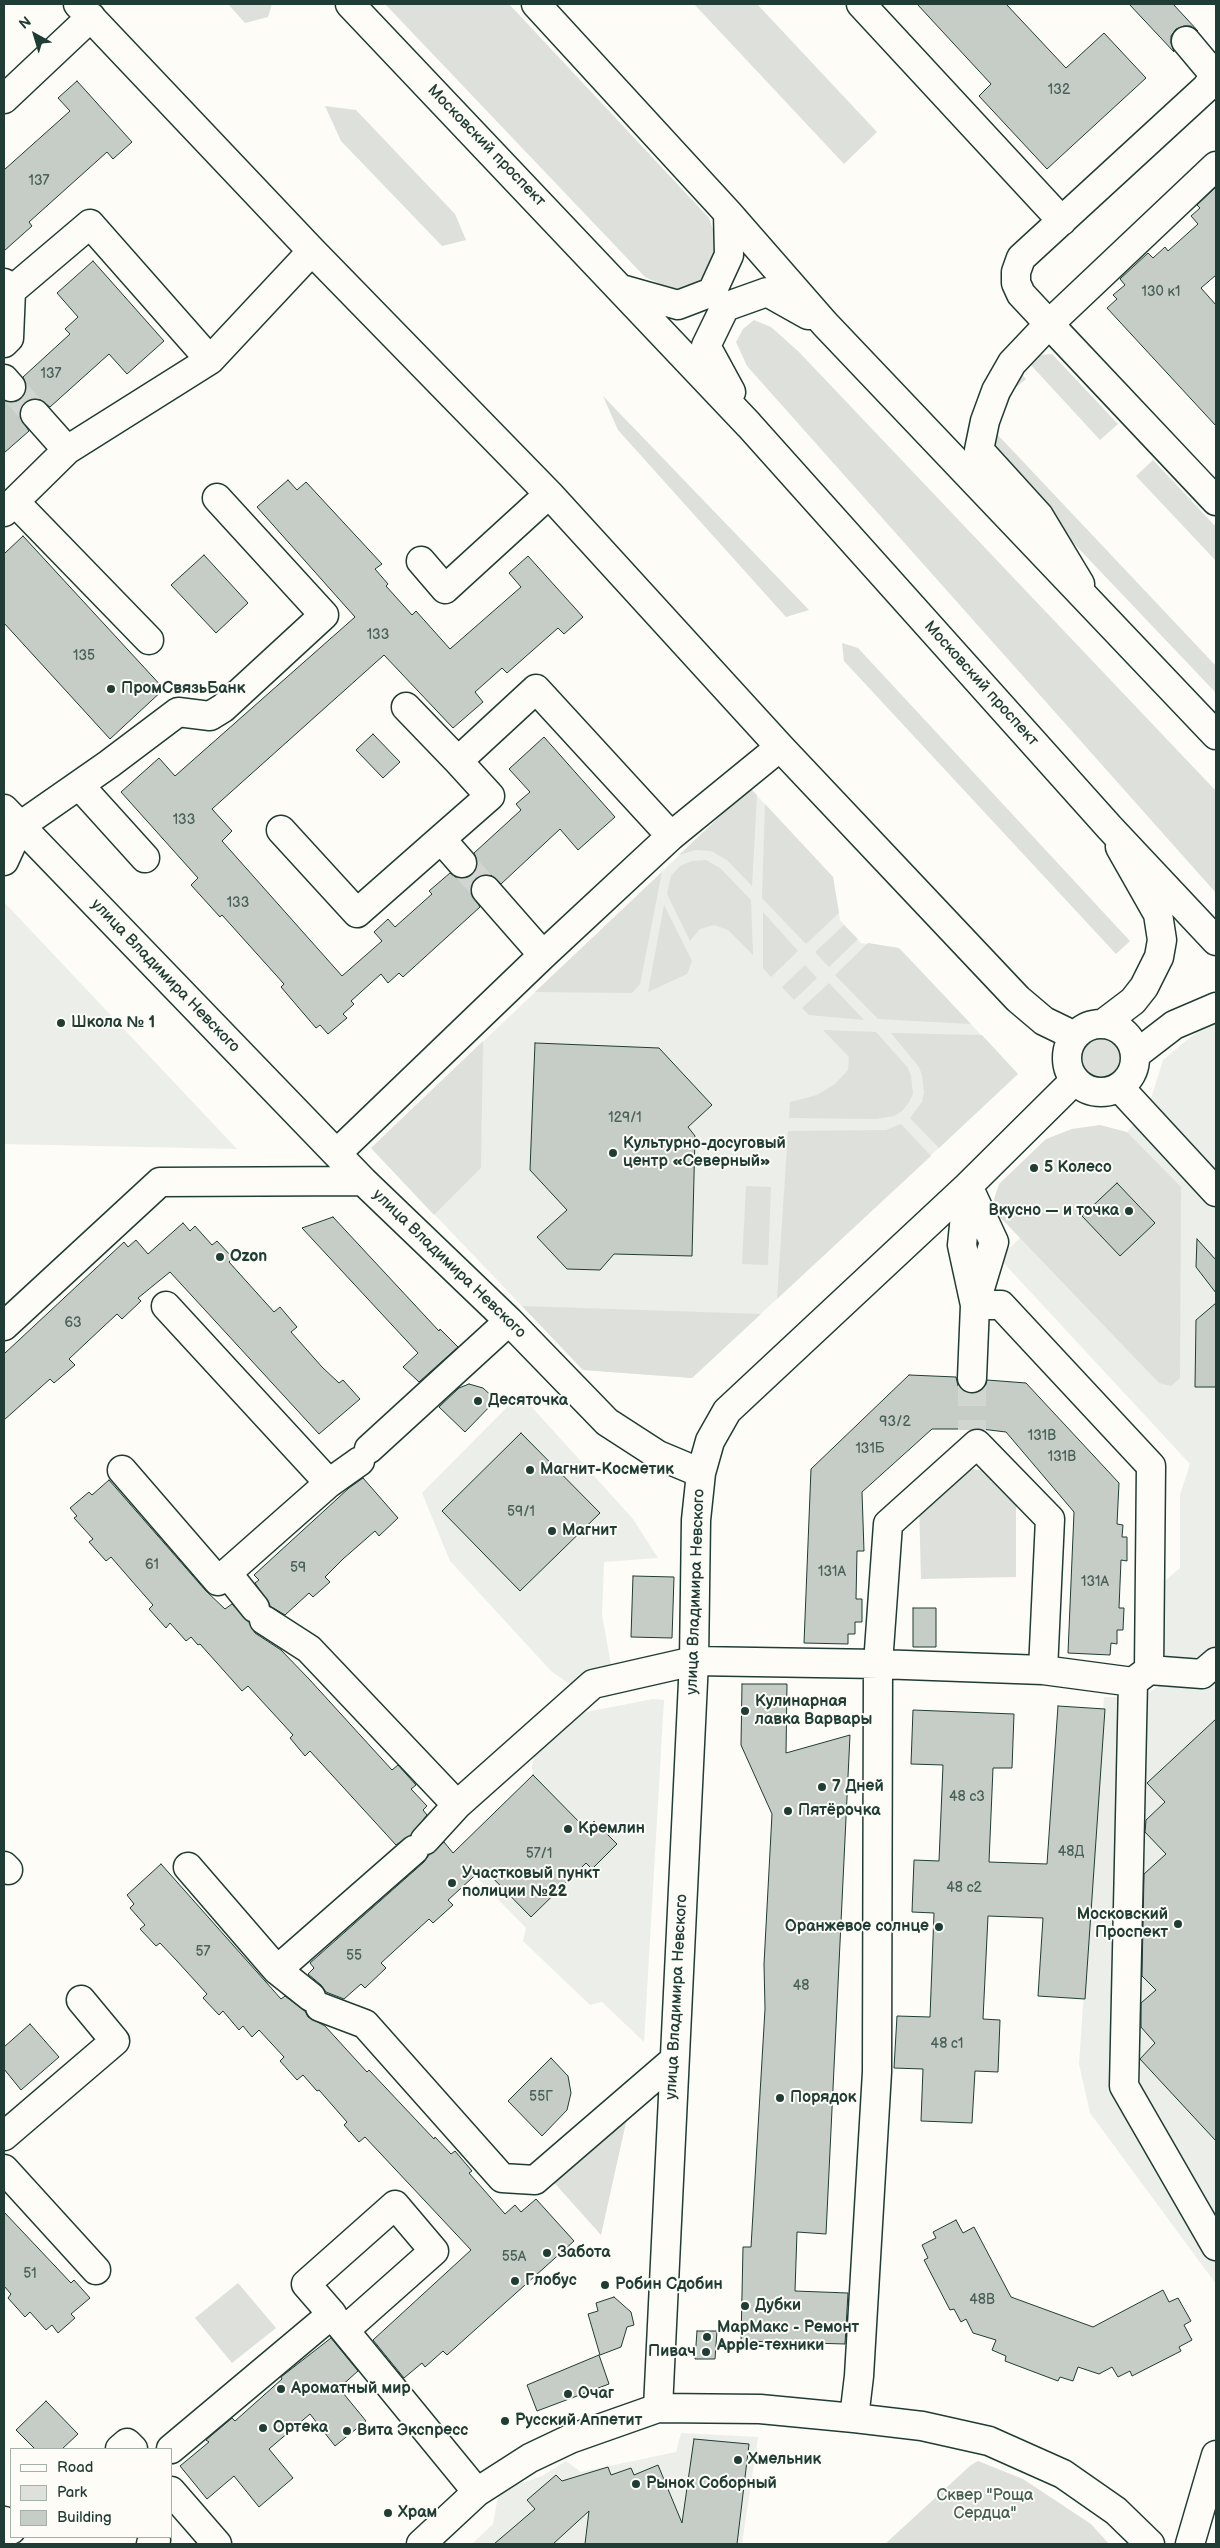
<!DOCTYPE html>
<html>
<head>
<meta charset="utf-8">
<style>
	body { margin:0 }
	#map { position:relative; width:1220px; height:2548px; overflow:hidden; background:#fdfcf7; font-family:"Balsamiq Sans",sans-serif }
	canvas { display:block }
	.frame { position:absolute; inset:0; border:5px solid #1f3d34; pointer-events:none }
	.legend { position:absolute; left:10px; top:2448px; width:162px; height:90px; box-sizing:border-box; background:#fdfcf7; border:1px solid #a4b0a9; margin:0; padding:6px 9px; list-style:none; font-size:15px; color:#1f3d34 }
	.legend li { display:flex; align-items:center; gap:10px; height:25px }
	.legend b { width:25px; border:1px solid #a4b0a9 }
	.north { position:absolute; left:10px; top:10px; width:50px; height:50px; -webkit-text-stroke:4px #fdfcf7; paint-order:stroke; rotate:321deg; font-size:14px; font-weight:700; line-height:20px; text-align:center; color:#1f3d34 }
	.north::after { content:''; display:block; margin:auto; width:18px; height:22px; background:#1f3d34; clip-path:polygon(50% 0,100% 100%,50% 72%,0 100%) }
</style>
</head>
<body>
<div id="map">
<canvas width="1220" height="2548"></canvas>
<div class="frame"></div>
<ul class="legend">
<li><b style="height:6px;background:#fdfcf7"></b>Road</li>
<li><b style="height:14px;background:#dde0db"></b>Park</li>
<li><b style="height:14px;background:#c6cdc7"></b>Building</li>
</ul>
<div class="north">N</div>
</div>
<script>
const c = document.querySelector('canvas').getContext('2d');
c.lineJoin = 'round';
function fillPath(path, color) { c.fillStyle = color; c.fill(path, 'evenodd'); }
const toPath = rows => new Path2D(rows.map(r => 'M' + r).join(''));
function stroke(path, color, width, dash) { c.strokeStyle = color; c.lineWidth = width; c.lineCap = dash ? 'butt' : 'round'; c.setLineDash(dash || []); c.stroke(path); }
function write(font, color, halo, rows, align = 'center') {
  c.font = font + ' "Balsamiq Sans",sans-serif'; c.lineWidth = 4; c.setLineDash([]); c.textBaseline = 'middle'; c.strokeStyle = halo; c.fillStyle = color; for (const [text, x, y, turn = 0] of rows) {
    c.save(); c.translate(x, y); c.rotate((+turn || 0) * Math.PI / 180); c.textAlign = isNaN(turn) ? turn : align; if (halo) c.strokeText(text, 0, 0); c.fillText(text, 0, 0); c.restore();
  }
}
fillPath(toPath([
	[750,788,833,877,840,920,861,943,899,948,1018,1074,692,1378,583,1370,371,1148],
	[4,902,237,1149,4,1144],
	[1216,1016,1216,2284,1090,2113,1079,2064,1104,1697,1141,1698,1160,1685,1161,1584,1180,1568,1180,1495,1190,1464,999,1258,1117,1146,1150,1102,1163,1060],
	[520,1394,633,1519,658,1558,604,1562,602,1615,612,1670,571,1685,551,1671,450,1561,422,1493],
	[653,1699,664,1700,644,2042,602,2002,590,2005,523,1941,526,1928,453,1853,533,1775,532,1766,536,1749,586,1712],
	[681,2433,758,2437,742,2544,472,2544,493,2524,499,2491,542,2476,566,2461,581,2472,676,2452]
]), '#eceee9');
fillPath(toPath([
	[228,4,272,4,268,17,245,23],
	[385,4,509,4,709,218,720,249,706,279,675,291,645,277],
	[694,4,757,4,877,132,844,164],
	[325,106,356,110,455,214,466,240,442,246,341,141],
	[754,320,771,327,799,352,1216,791,1216,893,747,366,736,342,743,329],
	[1052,354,1118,424,1100,440,1029,363,1041,355],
	[1019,371,1026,379,1014,389,996,433,1216,666,1216,693,1061,530,988,448,1015,375],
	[603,396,809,610,786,617,618,430],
	[1153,460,1216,527,1216,561,1136,476],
	[842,643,858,648,1130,941,1116,954,844,661],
	[750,788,757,795,752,886,727,860,711,851,695,850,679,855],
	[765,804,833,877,839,913,806,944,762,898],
	[706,860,720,868,751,900,753,955,728,930,714,925,700,929,690,941,667,894,671,876,680,866,692,861],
	[662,872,640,984,632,993,535,992],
	[664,905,692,961,687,974,648,992],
	[763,912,798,951,771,977,763,968],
	[844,925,858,939,829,967,815,952],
	[868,943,899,948,971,1024,878,1019,835,975],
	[805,965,817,978,794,1000,782,987],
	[829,983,864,1020,809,1015,802,1008],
	[823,1030,876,1032,908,1068,911,1076,913,1094,909,1102,902,1111,894,1116,876,1119,789,1118,790,1102,817,1095,835,1084,848,1070,849,1057],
	[891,1033,982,1035,1018,1074,939,1148,910,1118,922,1102,924,1092,922,1075,919,1067],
	'1075 1058a25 25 0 1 1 50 0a25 25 0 1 1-50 0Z',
	[483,1041,481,1168,434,1215,371,1148],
	[901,1124,931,1156,777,1299,788,1131,886,1130],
	[1100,1125,1127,1132,1181,1187,1180,1378,1171,1386,1159,1383,998,1215,994,1199,999,1184,1046,1139,1072,1129],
	[746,1186,771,1187,768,1265,742,1264],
	[522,1306,761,1314,692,1378,583,1370],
	[961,1468,982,1470,1016,1503,1016,1577,921,1579,919,1504],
	[629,2109,601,2235,550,2178],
	[238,2283,276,2328,232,2363,195,2318],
	[978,2461,1023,2479,1091,2524,1109,2544,885,2544,971,2465]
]), '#dde0db');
const building = toPath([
	[917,4,1006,4,1066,68,1104,33,1146,78,1047,169,979,96,991,84,917,4],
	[1129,4,1173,4,1198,31,1191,26,1184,26,1176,29,1171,36,1171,43,1174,52,1129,4],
	[77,81,132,142,113,159,107,152,29,222,32,226,4,251,4,170,70,111,58,98,77,81],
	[1216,187,1216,275,1201,288,1216,305,1216,426,1107,308,1117,299,1113,295,1125,285,1120,279,1148,253,1153,258,1165,247,1168,251,1198,224,1191,216,1200,208,1197,205,1216,187],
	[93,261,164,341,127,374,109,354,50,407,39,399,32,399,25,402,20,409,20,417,29,431,4,453,4,400,14,402,22,398,26,392,26,384,23,377,70,334,65,329,78,317,57,293,93,261],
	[288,480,297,490,306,482,382,564,375,569,388,584,386,586,412,615,416,611,450,649,521,587,509,573,528,556,583,617,564,634,558,628,507,673,502,668,475,692,483,702,453,728,384,655,212,809,232,831,222,841,342,976,382,941,374,932,388,919,395,927,432,894,429,891,450,873,457,878,465,878,473,874,477,868,477,860,474,853,521,810,516,804,530,792,509,769,544,737,615,817,578,850,560,829,501,884,491,875,483,875,476,878,471,885,471,893,480,907,403,977,399,973,388,983,381,974,351,1001,354,1004,343,1014,347,1018,328,1034,320,1025,316,1028,281,987,284,984,222,915,220,917,191,885,198,878,121,792,159,758,175,776,355,617,257,507,288,480],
	[23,536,164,689,110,739,4,623,4,554,23,536],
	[204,555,248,603,216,633,171,585,204,555],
	[373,734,400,762,383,778,356,750,373,734],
	[535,1043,659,1048,712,1105,688,1127,695,1136,692,1256,614,1254,600,1270,567,1269,537,1237,567,1210,530,1170,535,1043],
	[1117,1183,1155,1223,1120,1256,1082,1216,1117,1183],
	[333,1217,439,1331,440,1329,458,1347,419,1382,403,1367,418,1353,302,1228,333,1217],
	[183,1223,190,1231,195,1226,212,1245,217,1241,233,1258,229,1262,274,1312,280,1307,297,1327,291,1332,322,1367,339,1383,343,1380,360,1399,319,1434,170,1272,138,1298,141,1301,122,1319,117,1314,87,1342,69,1359,75,1365,54,1383,50,1379,4,1420,4,1354,124,1242,128,1247,136,1240,148,1254,183,1223],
	[1197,1239,1216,1260,1216,1293,1196,1267,1197,1239],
	[1216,1303,1216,1387,1195,1387,1196,1320,1216,1303],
	[909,1375,956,1377,958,1386,963,1391,971,1394,980,1392,985,1387,987,1380,1026,1383,1119,1483,1117,1524,1123,1525,1122,1537,1127,1537,1127,1561,1121,1560,1119,1608,1124,1608,1123,1630,1117,1630,1117,1644,1111,1643,1110,1655,1068,1653,1074,1512,1006,1432,981,1429,932,1429,862,1492,864,1551,857,1551,856,1599,862,1599,862,1622,855,1622,855,1634,848,1634,848,1644,804,1643,811,1469,909,1375],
	[469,1384,483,1388,496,1400,465,1432,439,1407,459,1388,469,1384],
	[521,1433,600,1513,520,1591,442,1511,521,1433],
	[363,1478,398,1518,379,1536,375,1531,343,1559,325,1577,330,1582,313,1597,309,1593,285,1615,270,1606,255,1583,259,1580,254,1575,349,1488,363,1478],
	[109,1480,206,1591,225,1609,232,1604,249,1622,255,1633,281,1650,309,1679,392,1770,398,1765,416,1785,411,1789,427,1806,423,1810,427,1815,411,1835,396,1845,310,1751,305,1756,290,1738,293,1735,248,1686,242,1691,200,1644,198,1645,191,1637,186,1641,170,1623,166,1628,149,1609,153,1605,138,1588,111,1557,106,1561,89,1542,93,1539,74,1518,77,1516,70,1508,89,1492,92,1495,109,1480],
	[633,1576,674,1577,672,1638,631,1637,633,1576],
	[913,1608,936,1608,936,1647,913,1647,913,1608],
	[742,1684,787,1684,786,1753,850,1735,826,2234,797,2232,795,2291,848,2293,845,2344,741,2341,743,2247,751,2247,765,2009,764,1964,772,1814,741,1745,742,1684],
	[1058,1706,1105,1709,1085,1999,1038,1996,1043,1918,988,1916,983,2019,1000,2020,998,2072,975,2071,972,2123,921,2121,923,2069,894,2068,897,2016,930,2017,934,1913,912,1912,914,1860,939,1861,943,1765,911,1764,913,1710,1014,1714,1012,1768,993,1768,989,1862,1047,1864,1058,1706],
	[1216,1719,1216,2141,1140,2059,1155,2043,1141,2027,1141,2003,1156,1990,1142,1976,1144,1874,1166,1854,1145,1832,1146,1820,1165,1802,1147,1783,1216,1719],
	[533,1775,586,1829,594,1821,617,1844,592,1869,586,1863,531,1917,483,1868,448,1900,453,1905,433,1923,429,1919,381,1963,386,1968,365,1988,361,1984,344,1999,326,1992,321,1985,308,1974,314,1968,310,1963,424,1862,429,1855,444,1842,453,1853,533,1775],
	[161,1864,281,1999,285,1996,305,2011,308,2017,325,2026,367,2072,369,2070,434,2139,435,2137,451,2154,455,2151,472,2171,469,2173,505,2214,515,2205,521,2212,536,2199,574,2241,447,2355,443,2351,425,2367,422,2363,404,2378,373,2340,471,2250,365,2137,359,2142,344,2125,347,2122,319,2090,317,2091,303,2075,297,2080,280,2061,284,2057,259,2030,252,2037,243,2026,239,2030,223,2011,219,2015,203,1998,207,1994,177,1961,160,1943,156,1946,140,1929,145,1925,130,1908,134,1904,127,1895,161,1864],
	[30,2024,59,2057,21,2090,4,2069,4,2047,30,2024],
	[551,2058,568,2076,571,2093,567,2110,542,2136,508,2101,551,2058],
	[4,2212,71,2283,74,2280,90,2298,71,2314,75,2318,58,2333,52,2325,46,2330,30,2312,25,2317,8,2298,11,2294,4,2286,4,2212],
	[956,2220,963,2233,974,2227,1011,2297,1093,2327,1163,2290,1169,2302,1178,2298,1191,2321,1184,2325,1192,2340,1179,2347,1181,2351,1132,2376,1130,2371,1118,2377,1112,2367,1099,2374,1078,2367,1073,2381,1060,2377,1058,2381,1005,2361,1006,2356,992,2350,996,2340,973,2333,966,2319,961,2322,954,2309,950,2310,924,2260,928,2258,922,2245,936,2238,933,2232,956,2220],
	[614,2297,631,2312,634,2325,627,2327,621,2347,600,2355,588,2314,598,2311,596,2303,614,2297],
	[697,2331,717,2331,715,2359,695,2359,697,2331],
	[331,2338,358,2371,339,2388,366,2421,335,2446,310,2414,269,2449,293,2478,259,2507,234,2476,207,2499,180,2466,209,2442,206,2440,232,2418,235,2421,282,2379,281,2377,331,2338],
	[599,2355,609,2384,537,2411,527,2385,599,2355],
	[46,2401,78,2434,62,2449,35,2449,16,2430,46,2401],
	[694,2439,749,2444,737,2544,585,2544,589,2511,553,2544,494,2544,535,2509,527,2500,556,2475,562,2481,608,2467,611,2475,631,2468,634,2475,658,2465,682,2523,694,2439]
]);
fillPath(building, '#c6cdc7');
stroke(building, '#1f3d34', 1);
stroke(toPath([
	[11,387,35,414],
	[462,863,486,890],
	[972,1378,972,1430]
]), '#d1d6d0', 28, [28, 14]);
const minor = toPath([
	[78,4,312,251,549,494,780,747,1018,999,1044,1021,1075,1036],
	[861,4,1062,221],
	[4,99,91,17],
	[1216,166,1049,324,1216,501],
	[4,283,11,291,9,338,4,343],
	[11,291,90,224,210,360],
	[4,379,11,387],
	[35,414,67,450],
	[15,502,149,640],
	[4,512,67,450,210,360,312,251],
	[421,561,445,589,549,494],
	[1080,584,1039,516,979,450,985,421,996,391,1012,363,1049,324,1021,294,1016,283,1016,272,1021,258,1206,88,1212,80,1212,72,1186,41],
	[406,707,458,761,536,689,671,836],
	[458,761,490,796,441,839,462,863],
	[79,785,145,858],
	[4,809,363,1181,509,1321,607,1422,658,1455,701,1473],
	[281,830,357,913,441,839],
	[4,861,20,826,109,764,178,712,210,716,223,708,324,615,217,498],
	[486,890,543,955],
	[1104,1023,1133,1001,1144,987,1159,957,1162,940,1158,914,1120,847],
	'1067 1058a34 34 0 1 1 68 0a34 34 0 1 1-68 0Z',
	[1135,1055,1174,1025,1216,1007],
	[1119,1087,1216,1192],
	[337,1153,543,955,671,836,780,747],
	[968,1187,962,1245,975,1305,972,1378],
	[166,1306,329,1483],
	[4,1326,160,1182,363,1181],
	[369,1449,509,1321],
	[122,1470,218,1581,329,1483,360,1461],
	[227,1573,255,1608],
	[264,1620,309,1649,457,1805,593,1684,694,1661,878,1664,1043,1670,1133,1682,1149,1670,1151,1466,1001,1305,975,1305,994,1242,968,1186],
	[1149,1670,1202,1674,1216,1662],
	[1133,1682,1124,2086,1216,2246],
	[425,1840,457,1805],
	[4,1866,8,1870],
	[188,1867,277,1970,414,1850],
	[277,1970,311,1997],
	[320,2007,365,2024,502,2178,535,2180,673,2061],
	[4,2136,115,2041,81,2000],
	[4,2169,96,2270],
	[332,2315,477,2492],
	[658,2408,694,1661,696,1520,701,1473,710,1441,727,1411,968,1186,1075,1080],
	[854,2418,859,2376,877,2072,878,1664,888,1524,977,1444,1050,1519,1043,1670],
	[120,2449,127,2443,133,2449],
	[171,2449,332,2314,306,2284,395,2205,434,2251,345,2330],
	[171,2491,217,2544],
	[4,2521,11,2530],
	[151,2544,156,2540],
	[421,2544,477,2492,530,2458,570,2439,658,2408,760,2409,854,2418,922,2426,989,2441,1063,2474,1116,2511,1150,2544],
	[1190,2544,1216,2455]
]);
const major = toPath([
	[350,4,749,425,1110,828,1216,941],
	[536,4,728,213,825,324,1216,735],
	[621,289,678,305,712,292,729,255,728,213],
	[731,392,706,346,725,307,767,292,808,315]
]);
stroke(minor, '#1f3d34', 31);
stroke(major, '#1f3d34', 31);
stroke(minor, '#fdfcf7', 28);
stroke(major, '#fdfcf7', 28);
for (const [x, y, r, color] of [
	[111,689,5,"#1f3d34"],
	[61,1023,5,"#1f3d34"],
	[613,1153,5,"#1f3d34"],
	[1034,1168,5,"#1f3d34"],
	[1129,1211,5,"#1f3d34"],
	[220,1257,5,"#1f3d34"],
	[478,1401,5,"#1f3d34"],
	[530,1470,5,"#1f3d34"],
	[552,1531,5,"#1f3d34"],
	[745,1711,5,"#1f3d34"],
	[822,1787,5,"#1f3d34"],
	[788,1811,5,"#1f3d34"],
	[568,1829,5,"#1f3d34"],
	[452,1883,5,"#1f3d34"],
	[1178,1924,5,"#1f3d34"],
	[939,1927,5,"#1f3d34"],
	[780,2098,5,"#1f3d34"],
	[547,2253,5,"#1f3d34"],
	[515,2281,5,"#1f3d34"],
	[605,2285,5,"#1f3d34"],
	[745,2306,5,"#1f3d34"],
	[707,2337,5,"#1f3d34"],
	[706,2352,5,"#1f3d34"],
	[281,2389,5,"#1f3d34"],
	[568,2394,5,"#1f3d34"],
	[505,2421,5,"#1f3d34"],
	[263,2428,5,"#1f3d34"],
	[347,2431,5,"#1f3d34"],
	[738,2460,5,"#1f3d34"],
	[636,2484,5,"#1f3d34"],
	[388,2513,5,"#1f3d34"]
]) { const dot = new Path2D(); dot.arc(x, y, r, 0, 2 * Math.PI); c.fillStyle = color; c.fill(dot); stroke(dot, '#fdfcf7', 2); }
write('14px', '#496159', null, [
	["132",1059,90],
	["137",39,181],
	["130 к1",1161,292],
	["137",51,374],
	["133",378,635],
	["135",84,656],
	["133",184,820],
	["133",238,903],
	["129/1",625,1118],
	["63",73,1323],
	["93/2",895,1422],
	["131В",1042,1436],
	["131Б",870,1449],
	["131В",1062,1457],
	["59/1",521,1512],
	["61",152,1565],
	["59",298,1568],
	["131А",832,1572],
	["131А",1095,1582],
	["48 с3",967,1797],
	["48Д",1071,1852],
	["57/1",539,1854],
	["48 с2",964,1888],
	["57",203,1952],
	["55",354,1956],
	["48",801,1986],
	["48 с1",947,2044],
	["55Г",541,2097],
	["55А",514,2257],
	["51",30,2274],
	["48В",982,2300]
]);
write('16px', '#1f3d34', '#fdfcf7', [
	["Московский проспект",486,146,46],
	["Московский проспект",981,684,48],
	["улица Владимира Невского",165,976,46],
	["улица Владимира Невского",449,1264,44],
	["улица Владимира Невского",696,1592,-88],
	["улица Владимира Невского",677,1997,-87]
]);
write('bold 16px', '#1f3d34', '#fdfcf7', [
	["ПромСвязьБанк",121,689],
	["Школа № 1",71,1023],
	["Культурно-досуговый",623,1144],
	["центр «Северный»",623,1162],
	["5 Колесо",1044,1168],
	["Вкусно — и точка",1119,1211,"right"],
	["Ozon",230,1257],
	["Десяточка",488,1401],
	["Магнит-Косметик",540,1470],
	["Магнит",562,1531],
	["Кулинарная",755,1702],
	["лавка Варвары",755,1720],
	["7 Дней",832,1787],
	["Пятёрочка",798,1811],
	["Кремлин",578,1829],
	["Участковый пункт",462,1874],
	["полиции №22",462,1892],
	["Московский",1168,1915,"right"],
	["Проспект",1168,1933,"right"],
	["Оранжевое солнце",929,1927,"right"],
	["Порядок",790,2098],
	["Забота",557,2253],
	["Глобус",525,2281],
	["Робин Сдобин",615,2285],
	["Дубки",755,2306],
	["МарМакс - Ремонт",717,2328],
	["Apple-техники",717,2346],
	["Пивач",696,2352,"right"],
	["Ароматный мир",291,2389],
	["Очаг",578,2394],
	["Русский Аппетит",515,2421],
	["Ортека",273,2428],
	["Вита Экспресс",357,2431],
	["Хмельник",748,2460],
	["Рынок Соборный",646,2484],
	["Храм",398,2513]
], 'left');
write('16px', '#455e55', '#fdfcf7', [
	["Сквер \"Роща",985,2496],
	["Сердца\"",985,2514]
]);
</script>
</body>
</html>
